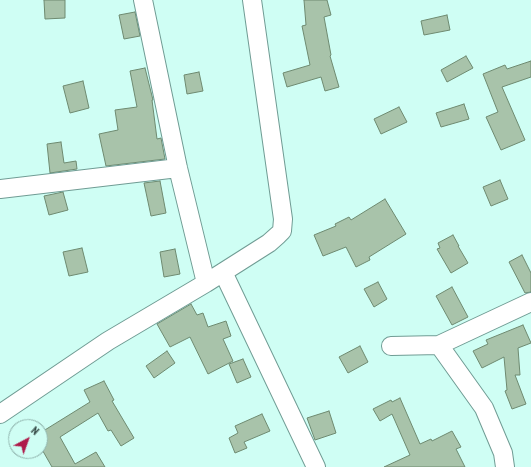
<!DOCTYPE html>
<html>
<head>
<meta charset="utf-8">
<style>
	body { margin:0 }
	#map { position:relative; width:531px; height:467px; overflow:hidden; background:#cffef4; font-family:"PT Sans Narrow",sans-serif }
	canvas { display:block }
	.north { position:absolute; left:8px; top:419px; width:40px; height:40px; box-sizing:border-box; background:#cffef4; border:1px solid #8db1aa; border-radius:50%; rotate:41deg; font-size:11px; font-weight:700; line-height:16px; text-align:center; color:#2b3e3a }
	.north::after { content:''; display:block; margin:auto; width:14px; height:18px; background:#ae1b4a; clip-path:polygon(50% 0,100% 100%,50% 72%,0 100%) }
</style>
</head>
<body>
<div id="map">
<canvas width="531" height="467"></canvas>
<div class="north">N</div>
</div>
<script>
const c = document.querySelector('canvas').getContext('2d');
c.lineJoin = 'round';
function fillPath(path, color) { c.fillStyle = color; c.fill(path, 'evenodd'); }
const toPath = rows => new Path2D(rows.map(r => 'M' + r).join(''));
function stroke(path, color, width, dash) { c.strokeStyle = color; c.lineWidth = width; c.lineCap = dash ? 'butt' : 'round'; c.setLineDash(dash || []); c.stroke(path); }
const building = toPath([
	[44,0,65,0,65,18,45,19,44,0],
	[304,0,327,0,331,15,324,17,331,55,330,56,339,87,325,91,321,77,287,87,283,73,310,65,302,26,306,25,304,0],
	[135,12,140,36,124,39,119,15,135,12],
	[447,15,450,30,424,35,421,21,447,15],
	[466,56,473,68,447,82,441,70,466,56],
	[531,61,531,77,502,87,525,140,501,150,486,117,498,112,483,74,505,65,507,69,531,61],
	[145,68,153,100,152,100,157,139,161,138,165,159,106,166,99,134,118,130,115,110,137,107,130,71,145,68],
	[199,72,203,91,187,94,184,75,199,72],
	[83,81,89,108,70,113,63,86,83,81],
	[464,104,469,119,441,127,436,113,464,104],
	[399,107,407,122,381,134,374,119,399,107],
	[61,142,64,163,76,161,77,169,50,173,47,144,61,142],
	[500,180,508,199,491,206,483,187,500,180],
	[160,181,166,213,151,216,144,183,160,181],
	[63,192,68,210,49,215,44,196,63,192],
	[385,199,406,234,369,257,370,260,356,267,346,247,323,256,314,235,336,226,335,224,349,217,351,220,385,199],
	[453,235,459,246,458,246,468,263,451,273,437,249,440,248,438,243,453,235],
	[82,248,88,272,69,276,63,252,82,248],
	[175,249,180,274,164,277,160,252,175,249],
	[522,255,531,273,531,292,525,293,509,262,522,255],
	[378,282,387,299,374,307,364,289,378,282],
	[452,287,468,317,452,325,436,296,452,287],
	[191,304,197,315,203,313,208,327,226,321,231,336,223,339,233,361,208,374,190,337,170,347,157,324,191,304],
	[523,325,531,343,518,348,520,375,515,375,526,404,512,409,505,391,507,390,504,357,482,368,473,351,488,344,486,340,523,325],
	[360,346,368,362,348,373,339,357,360,346],
	[167,351,175,363,154,378,146,366,167,351],
	[243,359,251,377,237,383,229,364,243,359],
	[104,381,114,400,112,401,134,438,121,446,111,430,108,431,98,413,60,437,75,464,96,452,105,467,52,467,40,446,40,433,90,402,84,390,104,381],
	[400,398,420,444,431,439,432,441,452,431,461,447,456,449,465,467,384,467,410,455,392,414,380,421,373,409,391,400,392,402,400,398],
	[329,411,336,433,315,440,307,418,329,411],
	[262,414,270,431,244,442,247,448,235,453,229,438,238,433,235,426,262,414]
]);
fillPath(building, '#a8c3aa');
stroke(building, '#6e8a70', 1);
const street = toPath([
	[143,0,178,168,206,283],
	[0,189,178,168],
	[223,272,316,467],
	[439,345,484,408,503,453,505,467],
	[391,346,439,345,531,302],
	[0,414,108,341,206,283,269,243,278,235,282,231,283,219,252,0]
]);
stroke(street, '#709c94', 20);
stroke(street, '#fff', 18);
</script>
</body>
</html>
